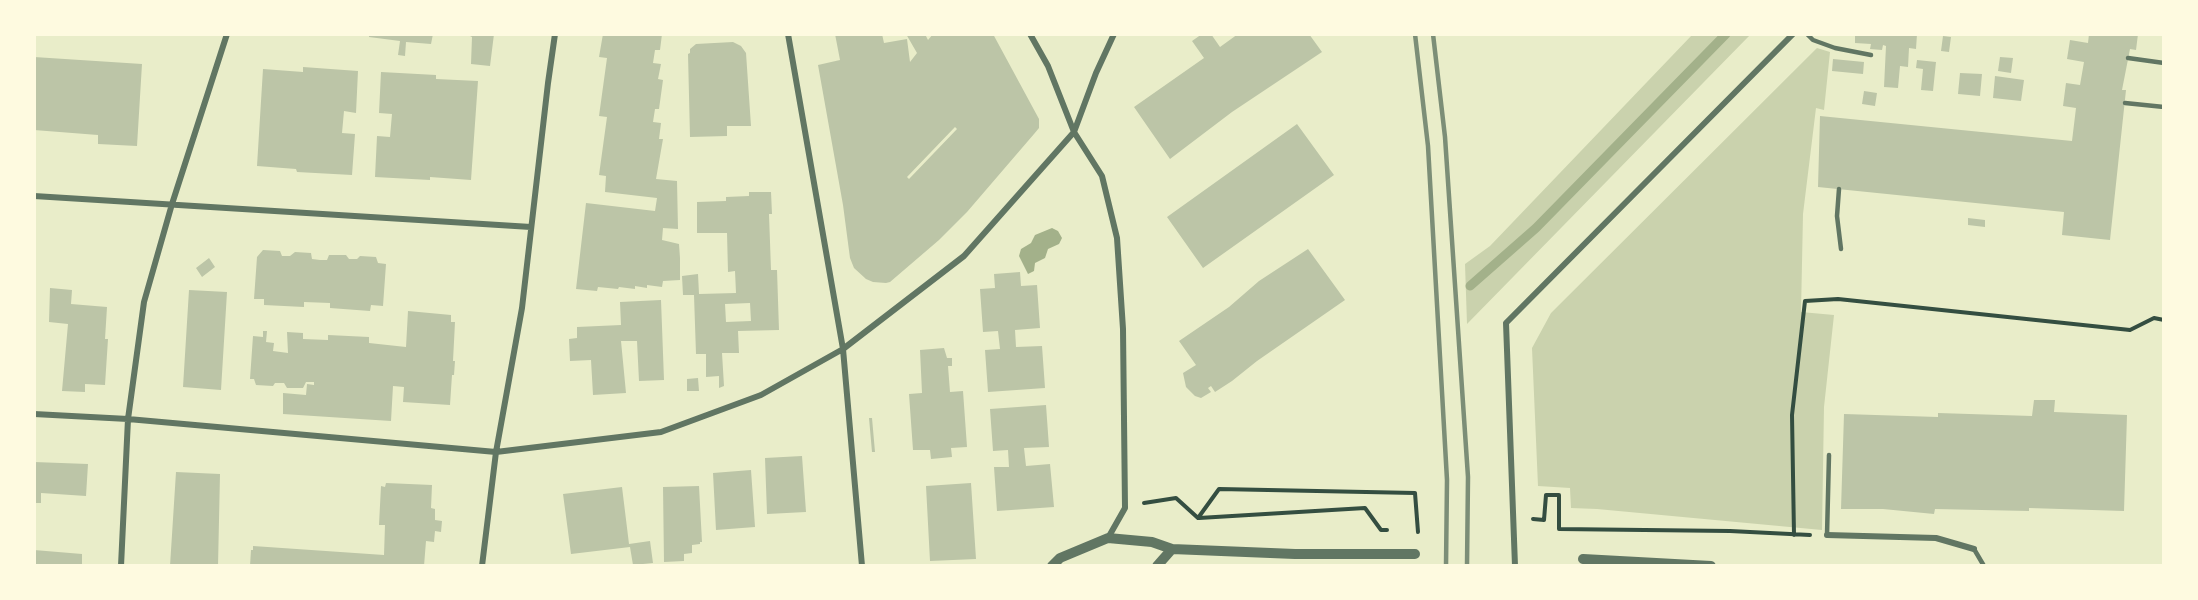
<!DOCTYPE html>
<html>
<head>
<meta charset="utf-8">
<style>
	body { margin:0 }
	#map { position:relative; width:2198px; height:600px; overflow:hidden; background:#e9edc9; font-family:Cabin,sans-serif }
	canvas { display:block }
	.frame { position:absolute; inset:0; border:36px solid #fefae0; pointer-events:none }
</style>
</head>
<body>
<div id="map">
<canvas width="2198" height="600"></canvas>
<div class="frame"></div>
</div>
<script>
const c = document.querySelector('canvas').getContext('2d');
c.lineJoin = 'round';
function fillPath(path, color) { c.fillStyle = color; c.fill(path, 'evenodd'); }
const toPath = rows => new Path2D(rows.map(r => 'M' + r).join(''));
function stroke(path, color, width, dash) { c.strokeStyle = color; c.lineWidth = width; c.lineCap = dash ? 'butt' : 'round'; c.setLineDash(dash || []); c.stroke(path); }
fillPath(toPath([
	[1692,35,1750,35,1467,324,1465,264,1490,246],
	[1817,48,1830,52,1824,110,1816,108,1803,214,1801,312,1834,315,1824,407,1822,530,1597,509,1571,508,1570,488,1538,486,1532,348,1551,313]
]), '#cad2ad');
fillPath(toPath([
	[1052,228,1058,231,1062,238,1059,244,1048,249,1045,258,1035,263,1034,271,1028,274,1019,256,1021,249,1031,243,1035,235]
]), '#a3b18a');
stroke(toPath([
	[1470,286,1536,228,1726,34]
]), '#a3b18a', 9);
fillPath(toPath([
	[369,34,433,34,431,44,406,42,405,56,398,55,400,41,369,37],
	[466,34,494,34,490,66,471,64,472,37],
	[603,34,662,34,660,50,655,50,653,63,661,64,658,79,663,80,659,109,655,109,653,122,661,123,659,139,663,139,656,179,677,181,678,229,663,228,662,240,679,244,680,258,680,280,663,281,662,287,647,285,647,288,635,286,635,289,619,287,618,289,598,287,597,291,576,289,586,203,655,211,657,198,605,192,606,176,599,175,607,117,599,116,607,58,599,57],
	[835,34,882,34,884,43,907,39,910,62,917,53,906,34,925,34,928,40,933,34,993,34,1039,119,1039,128,1034,134,967,212,939,240,890,282,886,283,873,282,866,279,854,268,850,258,843,205,818,65,840,60],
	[955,127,957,129,909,179,907,177],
	[1202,34,1211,34,1220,47,1238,34,1309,34,1322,52,1232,112,1170,159,1134,107,1204,58,1192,41],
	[1855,34,1917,34,1916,49,1909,48,1908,67,1900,66,1898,88,1884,87,1886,46,1883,45,1882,50,1870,49,1871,44,1855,43],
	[2089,34,2138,34,2136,50,2130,49,2122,90,2126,90,2110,240,2062,235,2064,212,1818,187,1820,116,2072,141,2076,108,2063,106,2066,83,2080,85,2084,62,2067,59,2070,40,2088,43],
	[1943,36,1951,37,1949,52,1941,51],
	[733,42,741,46,746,53,751,126,727,126,727,136,690,137,688,54,690,53,690,49,696,44],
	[34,57,142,64,137,146,98,144,98,135,34,130],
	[2000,57,2013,58,2011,73,1998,71],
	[1833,59,1864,62,1863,74,1832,71],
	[1917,60,1936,62,1933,91,1921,90,1923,69,1916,68],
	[303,67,358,71,356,113,344,111,342,133,355,134,352,175,297,172,296,169,257,166,263,69,303,72],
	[381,72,436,75,436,79,478,81,471,180,430,177,430,180,375,177,377,136,390,137,392,114,379,113],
	[1960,73,1982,74,1980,96,1958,94],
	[1995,76,2024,80,2021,101,1993,98],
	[1864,91,1877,93,1875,106,1862,104],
	[1297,124,1334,175,1203,268,1167,217],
	[749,192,771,192,772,214,769,214,771,270,777,270,779,330,738,331,739,353,722,353,724,386,719,388,719,376,706,377,706,354,696,354,694,295,683,295,682,276,698,274,699,294,736,293,735,271,728,272,727,233,697,233,697,202,726,201,726,197,749,196],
	[750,303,751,321,726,322,725,304],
	[1968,218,1985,220,1985,227,1968,225],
	[1308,249,1345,300,1257,361,1232,381,1215,392,1211,386,1208,388,1211,392,1201,398,1195,396,1186,387,1183,373,1196,365,1179,341,1229,307,1259,281],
	[263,250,280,251,282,256,290,256,295,252,311,253,312,259,320,260,327,260,329,255,346,255,349,259,357,259,360,256,376,257,378,263,386,264,383,306,371,305,370,311,330,308,330,303,304,302,304,307,264,305,264,299,254,299,257,257],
	[209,258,215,267,202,277,196,268],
	[1020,272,1021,286,1037,285,1040,328,1015,330,1016,347,1042,346,1045,388,988,392,985,350,1000,349,998,331,983,332,980,289,995,288,994,274],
	[50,288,72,290,71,304,107,307,105,339,108,339,105,385,85,384,85,392,62,391,68,324,49,322],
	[189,290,227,292,221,390,183,387],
	[661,300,664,380,639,381,637,341,621,341,626,393,593,395,591,360,570,361,569,339,577,338,577,327,621,325,620,302],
	[408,311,451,315,451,322,455,322,453,361,455,361,454,375,452,375,450,405,403,402,404,387,393,386,391,421,283,414,283,393,306,395,307,384,314,385,314,382,306,382,303,388,287,388,284,383,275,383,273,386,256,385,254,379,250,379,253,336,263,337,263,331,267,331,266,342,274,343,273,351,288,353,287,332,303,333,303,339,328,340,328,335,369,337,369,343,406,347],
	[944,348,947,358,952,358,952,366,948,366,950,392,963,391,967,447,951,448,952,457,931,459,930,450,913,450,909,394,922,393,920,350],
	[698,378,699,391,687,391,687,379],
	[2034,400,2055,400,2054,412,2127,415,2124,511,2029,508,2029,511,1935,509,1934,514,1883,509,1841,509,1844,414,1938,417,1938,413,2032,416],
	[1046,405,1049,447,1024,448,1026,466,1050,464,1054,507,997,511,994,467,1009,467,1008,450,993,451,990,409],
	[869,418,872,418,875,452,872,452],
	[802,456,806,512,767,514,765,458],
	[34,462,88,464,86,496,41,493,41,503,34,503],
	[751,470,755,527,716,530,713,473],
	[176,472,220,474,218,566,170,566],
	[386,483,432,485,431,508,435,509,435,520,442,521,441,532,435,531,434,542,426,541,424,566,250,566,251,550,253,550,253,546,384,555,385,525,379,525,381,486,385,487],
	[971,483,976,559,930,561,926,486],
	[699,486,702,542,700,542,700,544,692,545,692,553,684,554,684,561,664,562,663,487],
	[622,487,629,544,650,541,653,563,633,565,630,547,571,554,563,494],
	[34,550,82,554,82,566,34,566]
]), '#bcc5a7');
stroke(toPath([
	[1144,503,1176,498,1198,518,1219,489,1415,493,1418,532],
	[1199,518,1365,508,1381,530,1387,530],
	[1533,519,1544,520,1546,495,1559,495,1559,529,1730,531,1810,535],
	[1794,535,1792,415,1805,301,1838,299,2130,330,2154,318,2164,320]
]), '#344e41', 4);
stroke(toPath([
	[1807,34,1813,40,1835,48,1871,55],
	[2128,58,2164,63],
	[2125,103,2164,107],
	[1839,189,1837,216,1841,249],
	[1827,535,1829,455],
	[1974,549,1984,566]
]), '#617663', 4.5);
stroke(toPath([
	[788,34,843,349,862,566],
	[1030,34,1048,66,1074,132,1102,176,1117,238,1123,329,1125,508,1108,538],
	[34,196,531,227],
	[34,414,128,419,496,452,661,432,761,395,843,349,964,256,1074,132,1096,73,1114,34],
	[1827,535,1936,538,1974,549],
	[121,566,128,419,144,302,172,204,227,34],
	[482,566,496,452,522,308,548,83,555,34],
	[1515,566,1506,323,1793,34]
]), '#617663', 6);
stroke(toPath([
	[1583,559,1711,566],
	[1052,566,1060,558,1108,538,1152,542,1172,549,1295,554,1415,554],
	[1157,566,1172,549]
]), '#617663', 10);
stroke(toPath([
	[1415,34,1428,146,1447,480,1446,566],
	[1433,34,1445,137,1468,477,1467,566]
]), '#7c8e77', 4.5);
</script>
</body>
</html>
